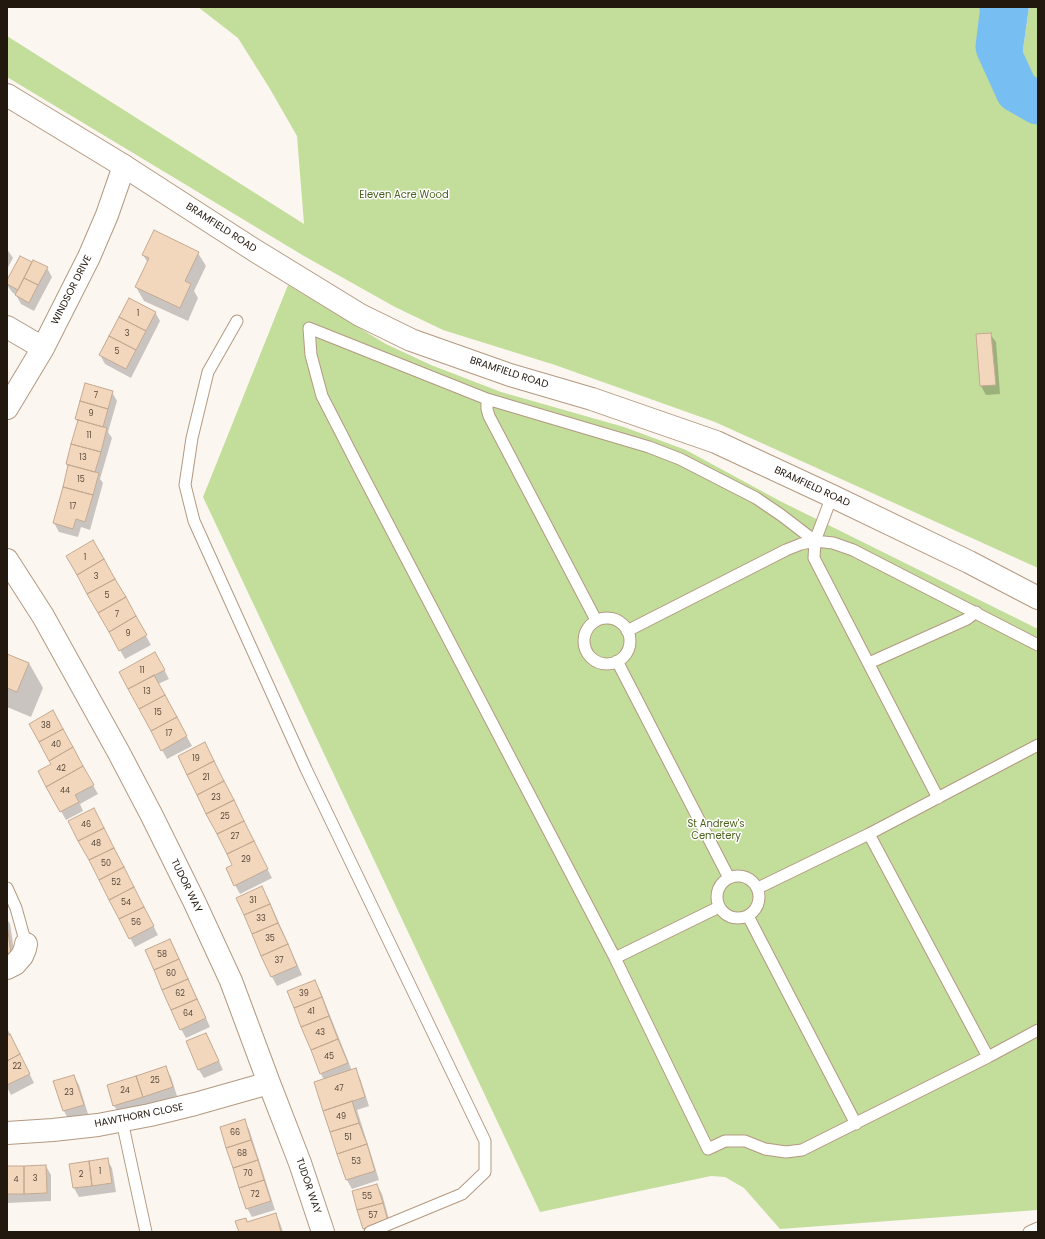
<!DOCTYPE html>
<html>
<head>
<meta charset="utf-8">
<style>
	body { margin:0 }
	#map { position:relative; width:1045px; height:1239px; overflow:hidden; background:#fcf6f1; font-family:Poppins,sans-serif }
	canvas { display:block }
	.frame { position:absolute; inset:0; border:8px solid #22180e; pointer-events:none }
</style>
</head>
<body>
<div id="map">
<canvas width="1045" height="1239"></canvas>
<div class="frame"></div>
</div>
<script>
const c = document.querySelector('canvas').getContext('2d');
c.lineJoin = 'round';
function fillPath(path, color) { c.fillStyle = color; c.fill(path, 'evenodd'); }
const toPath = rows => new Path2D(rows.map(r => 'M' + r).join(''));
function stroke(path, color, width, dash) { c.strokeStyle = color; c.lineWidth = width; c.lineCap = dash ? 'butt' : 'round'; c.setLineDash(dash || []); c.stroke(path); }
function write(font, color, halo, rows, align = 'center') {
  c.font = font + ' Poppins,sans-serif'; c.lineWidth = 3; c.setLineDash([]); c.textBaseline = 'middle'; c.strokeStyle = halo; c.fillStyle = color; for (const [text, x, y, turn = 0] of rows) {
    c.save(); c.translate(x, y); c.rotate((+turn || 0) * Math.PI / 180); c.textAlign = isNaN(turn) ? turn : align; if (halo) c.strokeText(text, 0, 0); c.fillText(text, 0, 0); c.restore();
  }
}
fillPath(toPath([
	[198,7,979,7,983,32,988,66,1000,81,1015,105,1038,118,1038,568,715,422,555,365,443,330,395,307,304,256,7,77,7,36,304,224,297,136,270,89,238,38],
	[1029,7,1038,7,1038,85,1020,71],
	[288,285,386,344,431,365,501,392,624,427,686,450,780,501,1038,629,1038,1210,780,1229,744,1188,725,1177,711,1176,540,1212,203,497]
]), '#c3dd9b');
fillPath(toPath([
	[979,7,1029,7,1020,71,1000,81,988,66,983,33]
]), '#77bef3');
fillPath(toPath([
	[7,249,13,258,7,269],
	[198,253,206,266,194,291,198,298,188,321,144,301,136,287,148,263,143,255],
	[32,264,47,268,52,277,34,311,21,304,16,295,12,292,7,285,7,282],
	[155,312,160,321,131,378,105,364,100,355],
	[990,334,996,342,1000,394,986,395,981,386],
	[112,392,117,401,108,432,112,438,100,479,103,483,90,530,81,527,78,537,59,532,54,523,69,468,67,464,78,423,76,419],
	[93,542,151,645,125,659,67,556],
	[7,654,29,663,43,688,31,717,7,707],
	[160,662,169,679,158,684,192,746,167,759,120,672],
	[52,712,98,794,80,804,83,811,66,820,39,772,52,764],
	[205,744,272,878,240,894,235,885,233,865],
	[98,818,158,935,135,947,130,938],
	[262,887,267,896,302,975,277,986,272,977,237,898],
	[7,919,10,924,16,963,7,964],
	[170,940,175,949,210,1027,186,1038,181,1029],
	[314,981,320,990,352,1071,355,1070,360,1078,369,1106,357,1110,379,1180,352,1189,347,1180,315,1083,324,1080,321,1074,289,992],
	[7,1028,34,1083,11,1095,7,1087],
	[206,1034,211,1043,223,1070,204,1078,199,1070,187,1041],
	[166,1068,171,1077,177,1096,120,1114,114,1106],
	[74,1076,79,1085,88,1114,69,1120,64,1111,55,1082],
	[244,1121,249,1129,275,1210,252,1217,247,1208],
	[107,1160,112,1168,116,1192,79,1197,74,1188,71,1165],
	[46,1166,51,1175,51,1201,7,1203,7,1167],
	[377,1185,382,1194,392,1230,386,1232,366,1232,364,1228],
	[275,1214,280,1223,283,1232,240,1232,247,1223]
]), '#0003');
stroke(toPath([
	[1002,7,997,47,1017,91,1038,103]
]), '#77bef3', 43);
const building = toPath([
	[154,230,199,252,185,281,191,284,180,308,135,287,149,258,142,255,154,230],
	[20,256,32,262,18,290,7,284,7,280,20,256],
	[33,260,48,267,38,285,24,278,33,260],
	[24,278,38,285,29,303,15,295,24,278],
	[129,298,156,312,146,331,119,317,129,298],
	[119,317,146,331,136,350,109,336,119,317],
	[991,333,996,385,980,386,976,334,991,333],
	[109,336,136,350,126,369,99,355,109,336],
	[85,383,113,391,108,409,80,401,85,383],
	[80,401,108,409,103,427,75,419,80,401],
	[78,420,107,428,101,452,71,444,78,420],
	[71,444,101,452,95,472,66,464,71,444],
	[68,465,99,473,93,495,63,487,68,465],
	[63,487,93,495,85,522,76,519,73,529,53,523,63,487],
	[93,540,104,559,77,575,66,556,93,540],
	[104,559,115,579,87,594,77,575,104,559],
	[115,579,126,597,98,613,87,594,115,579],
	[126,597,136,616,109,632,98,613,126,597],
	[136,616,147,635,119,651,109,632,136,616],
	[155,652,165,670,128,689,119,672,155,652],
	[7,654,29,663,17,692,7,688,7,654],
	[154,675,165,695,139,709,128,689,154,675],
	[165,695,177,717,151,731,139,709,165,695],
	[53,710,63,729,39,742,29,724,53,710],
	[177,717,187,736,161,751,151,731,177,717],
	[63,729,73,747,49,761,39,742,63,729],
	[205,742,214,761,187,775,178,756,205,742],
	[73,747,83,766,46,787,38,771,51,764,49,761,73,747],
	[214,761,224,781,197,795,187,775,214,761],
	[83,766,94,785,75,795,79,802,60,812,46,787,83,766],
	[224,781,234,800,206,814,197,795,224,781],
	[234,800,244,821,217,834,206,814,234,800],
	[94,808,104,828,78,841,68,821,94,808],
	[244,821,254,841,227,854,217,834,244,821],
	[104,828,114,848,89,860,78,841,104,828],
	[254,841,268,869,234,886,226,868,232,865,227,854,254,841],
	[114,848,124,867,99,880,89,860,114,848],
	[124,867,134,887,109,900,99,880,124,867],
	[262,886,270,904,244,915,236,898,262,886],
	[134,887,144,907,119,919,109,900,134,887],
	[270,904,278,923,252,934,244,915,270,904],
	[144,907,154,926,129,939,119,919,144,907],
	[278,923,288,944,261,956,252,934,278,923],
	[7,924,11,954,7,955,7,924],
	[170,939,179,959,154,970,145,950,170,939],
	[288,944,297,966,271,977,261,956,288,944],
	[179,959,188,979,162,990,154,970,179,959],
	[188,979,197,999,171,1010,162,990,188,979],
	[315,980,322,997,294,1008,287,991,315,980],
	[322,997,329,1016,301,1027,294,1008,322,997],
	[197,999,206,1018,180,1030,171,1010,197,999],
	[329,1016,338,1039,311,1050,301,1027,329,1016],
	[206,1033,219,1061,198,1070,186,1041,206,1033],
	[10,1034,20,1054,7,1061,7,1036,10,1034],
	[338,1039,348,1063,320,1074,311,1050,338,1039],
	[20,1054,30,1074,7,1085,7,1061,20,1054],
	[166,1066,173,1087,143,1097,136,1076,166,1066],
	[356,1068,365,1097,323,1111,314,1082,356,1068],
	[74,1075,84,1105,63,1111,53,1081,74,1075],
	[136,1076,143,1097,113,1106,107,1085,136,1076],
	[352,1101,359,1123,330,1132,323,1111,352,1101],
	[245,1119,251,1140,226,1148,220,1127,245,1119],
	[359,1123,367,1144,337,1154,330,1132,359,1123],
	[251,1140,258,1160,233,1168,226,1148,251,1140],
	[367,1144,375,1171,346,1180,337,1154,367,1144],
	[108,1158,112,1183,92,1186,89,1161,108,1158],
	[258,1160,264,1180,239,1188,233,1168,258,1160],
	[89,1161,92,1186,73,1188,69,1164,89,1161],
	[46,1165,47,1193,24,1194,24,1166,46,1165],
	[7,1166,24,1166,24,1194,7,1194,7,1166],
	[264,1180,271,1201,246,1209,239,1188,264,1180],
	[377,1184,383,1203,357,1210,352,1191,377,1184],
	[383,1203,388,1221,363,1229,357,1210,383,1203],
	[276,1213,281,1232,239,1232,235,1221,246,1218,247,1222,276,1213]
]);
fillPath(building, '#f3d7bd');
stroke(building, '#c4a991', 1);
const service = toPath([
	[237,321,208,372,192,438,185,485,194,521,306,769,485,1141,485,1172,462,1194,370,1232],
	[487,399,487,409,489,416,596,620],
	[832,496,815,541,814,558,938,798],
	'584 641a23 23 0 1 1 46 0a23 23 0 1 1-46 0Z',
	[627,631,786,550,801,544,815,541,833,543,853,550,1038,645],
	[617,661,729,878],
	[869,663,967,619,976,612],
	'717 897a21 21 0 1 1 42 0a21 21 0 1 1-42 0Z',
	[7,888,16,908,26,944],
	[758,888,869,834,1038,745],
	[719,907,615,958,708,1149,725,1141,745,1141,765,1149,786,1152,802,1150,988,1057,869,834],
	[748,916,856,1124],
	[615,958,360,470,322,396,311,355,309,328,487,399,649,447,680,459,756,498,781,515,815,541],
	[988,1057,1038,1030],
	[122,1121,146,1232],
	[1029,1232,1038,1228]
]);
const minor = toPath([
	[7,327,43,348],
	[7,408,43,348,89,257,107,215,124,166],
	[7,560,43,616,119,753,152,816,194,901,231,981,269,1083,300,1163,323,1232],
	[7,968,15,964,22,956,25,949,26,944],
	[7,1133,53,1130,98,1125,150,1115,195,1104,269,1083]
]);
const tertiary = toPath([
	[7,95,124,166,254,250,360,315,411,340,510,375,592,399,716,442,832,496,969,562,1038,598]
]);
stroke(service, '#b39980', 13);
stroke(minor, '#b39980', 24);
stroke(tertiary, '#b39980', 24);
stroke(service, '#fff', 11);
stroke(minor, '#fff', 22);
stroke(tertiary, '#fff', 22);
write('8px', '#56483a', null, [
	["1",138,314],
	["3",127,334],
	["5",117,352],
	["7",96,396],
	["9",91,414],
	["11",89,436],
	["13",83,458],
	["15",81,480],
	["17",73,507],
	["1",85,558],
	["3",96,577],
	["5",107,596],
	["7",117,615],
	["9",128,634],
	["11",142,671],
	["13",147,692],
	["15",158,713],
	["38",46,726],
	["17",169,734],
	["40",56,745],
	["19",196,759],
	["42",61,769],
	["21",206,778],
	["44",65,791],
	["23",216,798],
	["25",225,817],
	["46",86,825],
	["27",235,837],
	["48",96,844],
	["29",246,860],
	["50",106,864],
	["52",116,883],
	["31",253,901],
	["54",126,903],
	["33",261,919],
	["56",136,923],
	["35",270,939],
	["58",162,955],
	["37",279,961],
	["60",171,974],
	["62",180,994],
	["39",304,994],
	["41",311,1012],
	["64",188,1014],
	["43",320,1033],
	["45",329,1057],
	["22",17,1067],
	["25",155,1081],
	["47",339,1089],
	["24",125,1091],
	["23",69,1093],
	["49",341,1117],
	["66",235,1133],
	["51",348,1138],
	["68",242,1154],
	["53",356,1162],
	["1",100,1172],
	["70",248,1174],
	["2",81,1175],
	["3",35,1179],
	["4",16,1180],
	["72",255,1195],
	["55",367,1197],
	["57",373,1216]
]);
write('10px', '#4a601d', '#fff', [
	["Eleven Acre Wood",404,195],
	["St Andrew's",716,824],
	["Cemetery",716,836]
]);
write('10px', '#22180e', '#fff', [
	["BRAMFIELD ROAD",221,228,33],
	["WINDSOR DRIVE",72,290,-63],
	["BRAMFIELD ROAD",509,373,18],
	["BRAMFIELD ROAD",812,487,25],
	["TUDOR WAY",186,886,64],
	["HAWTHORN CLOSE",139,1116,-11],
	["TUDOR WAY",308,1186,71]
]);
</script>
</body>
</html>
